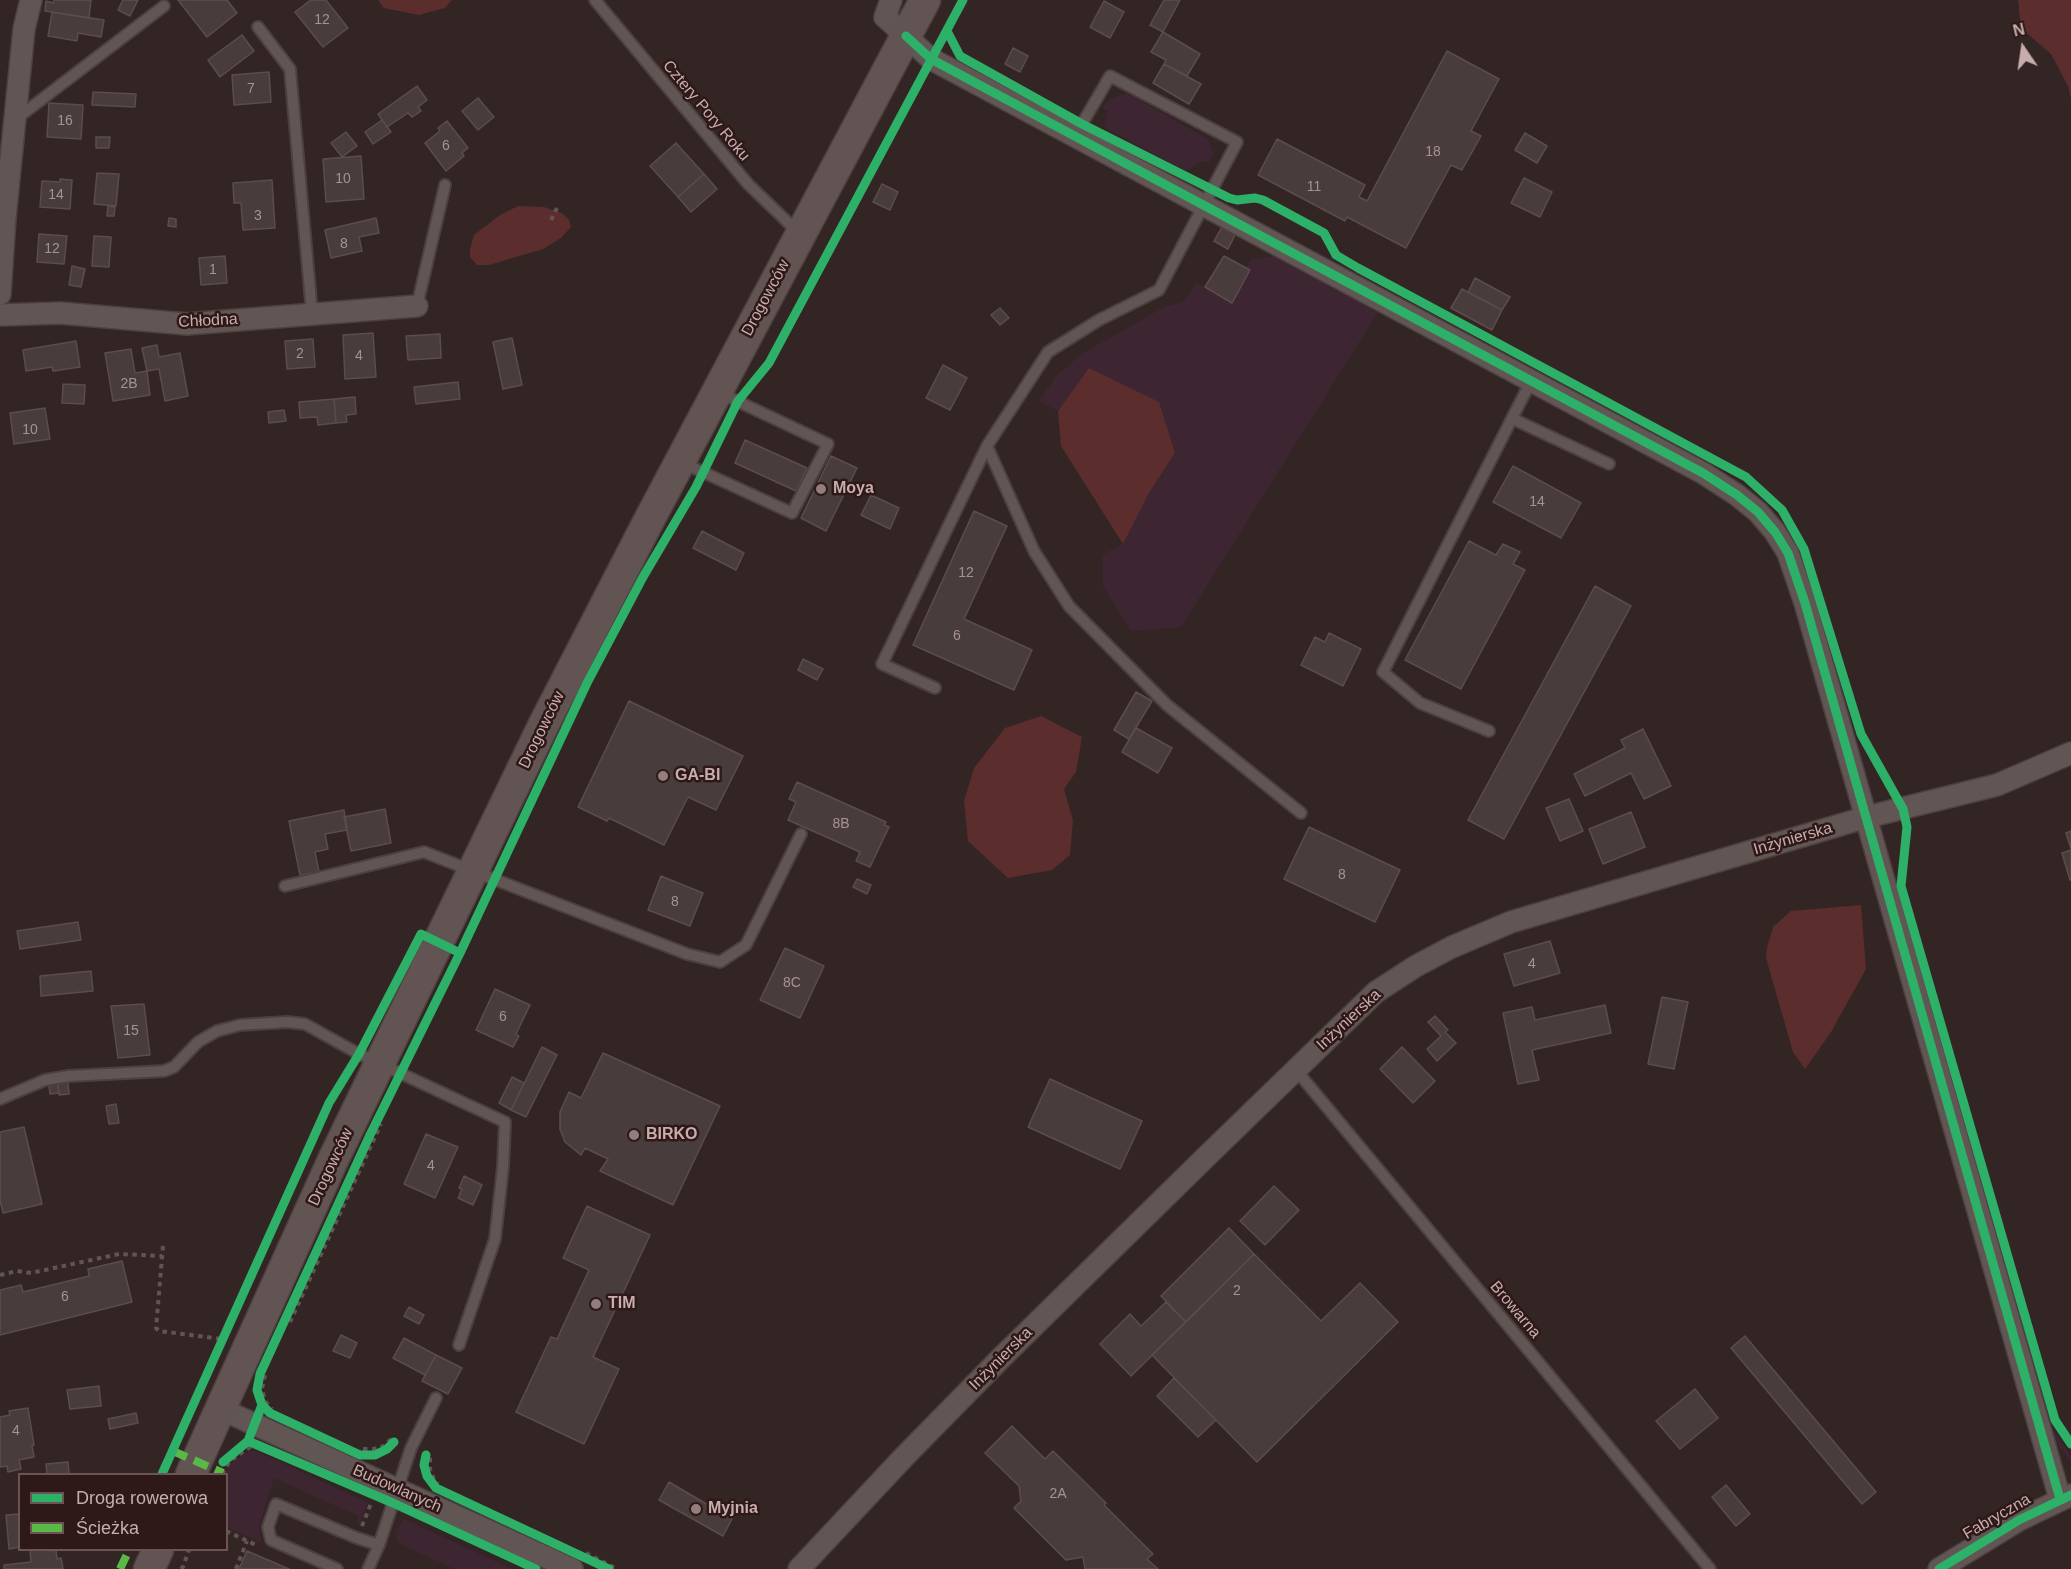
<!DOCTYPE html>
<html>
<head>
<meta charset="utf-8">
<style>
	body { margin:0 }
	#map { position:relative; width:2071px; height:1569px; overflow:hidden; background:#342525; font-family:Helvetica,sans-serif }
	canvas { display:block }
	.legend { position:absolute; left:18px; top:1473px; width:210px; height:78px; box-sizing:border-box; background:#2f1818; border:2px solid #6c5454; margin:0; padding:8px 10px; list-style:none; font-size:18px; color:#c7aead }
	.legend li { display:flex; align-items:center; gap:12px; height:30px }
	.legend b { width:30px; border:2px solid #6c5454 }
	.north { position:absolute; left:1993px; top:18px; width:60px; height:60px; -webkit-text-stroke:4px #2f1818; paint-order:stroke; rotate:347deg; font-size:16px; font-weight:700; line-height:24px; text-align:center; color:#c7aead }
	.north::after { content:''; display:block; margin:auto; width:21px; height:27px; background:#c7aead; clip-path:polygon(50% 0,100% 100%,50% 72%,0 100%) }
</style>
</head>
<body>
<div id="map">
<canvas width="2071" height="1569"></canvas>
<ul class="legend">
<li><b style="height:8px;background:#2db169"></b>Droga rowerowa</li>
<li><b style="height:8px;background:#58b947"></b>Ścieżka</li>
</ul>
<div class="north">N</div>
</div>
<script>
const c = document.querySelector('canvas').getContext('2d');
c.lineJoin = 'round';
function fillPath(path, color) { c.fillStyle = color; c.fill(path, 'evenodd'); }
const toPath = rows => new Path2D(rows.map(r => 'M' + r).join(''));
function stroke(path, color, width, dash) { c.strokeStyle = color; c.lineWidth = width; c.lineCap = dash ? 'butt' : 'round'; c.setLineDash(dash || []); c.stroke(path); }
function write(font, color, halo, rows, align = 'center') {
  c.font = font + ' Helvetica,sans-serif'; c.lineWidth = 5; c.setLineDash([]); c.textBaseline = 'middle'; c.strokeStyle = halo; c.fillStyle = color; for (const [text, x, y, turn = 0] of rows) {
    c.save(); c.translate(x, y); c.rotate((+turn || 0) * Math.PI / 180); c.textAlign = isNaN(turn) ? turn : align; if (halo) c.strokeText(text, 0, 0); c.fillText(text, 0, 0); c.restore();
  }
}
fillPath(toPath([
	[1127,93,1208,139,1213,154,1209,163,1202,161,1186,171,1107,129,1104,125,1108,110,1102,108,1110,99],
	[1274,256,1378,312,1181,627,1131,631,1103,586,1102,555,1123,544,1149,493,1175,453,1089,369,1058,411,1039,401,1056,376,1083,353,1164,307,1183,302,1197,283,1232,303,1250,271,1247,268,1251,259],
	[2051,1427,2071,1456,2071,1462,2059,1447],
	[254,1450,368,1503,358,1527,358,1516,274,1478,260,1523,259,1532,261,1541,259,1542,227,1527,225,1474,229,1466,234,1461,248,1452],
	[404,1519,512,1569,454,1569,399,1543,396,1537,396,1531]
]), '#3e2532');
fillPath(toPath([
	[378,0,452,0,445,8,419,15,384,8],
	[2018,0,2071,0,2071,99,2068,86,2051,54,2021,28],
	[518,206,544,207,562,213,569,220,571,227,561,238,543,249,489,265,477,265,470,257,470,249,474,235,500,215],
	[1089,368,1159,402,1175,453,1149,493,1123,544,1061,446,1058,411],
	[1041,716,1082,737,1076,772,1064,789,1073,820,1070,855,1052,870,1008,878,968,841,964,801,974,768,1005,728],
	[1861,905,1866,969,1831,1032,1805,1069,1793,1052,1766,958,1767,948,1773,927,1791,911]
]), '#5b2d2d');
const building = toPath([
	[54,0,91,0,89,18,45,11,46,1,53,3,54,0],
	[123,0,138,0,130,16,118,10,123,0],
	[178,0,227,0,237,13,207,37,178,0],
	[311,0,326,0,348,28,323,47,295,12,311,0],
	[1164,0,1180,0,1163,32,1150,25,1164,0],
	[1104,1,1124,12,1110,38,1090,27,1104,1],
	[52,12,104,20,101,37,78,33,77,41,48,36,52,12],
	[1163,32,1200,54,1187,76,1164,64,1166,60,1151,52,1163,32],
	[242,35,254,51,220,77,208,60,242,35],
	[1013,48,1028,56,1020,72,1005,64,1013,48],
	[1447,51,1499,79,1471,131,1481,136,1462,170,1451,165,1406,248,1347,217,1345,221,1258,175,1277,139,1365,185,1359,197,1367,201,1447,51],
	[1164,64,1201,84,1189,104,1153,83,1164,64],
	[269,72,271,102,234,105,232,75,269,72],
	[417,86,427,100,418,107,421,111,412,117,408,113,387,127,378,114,417,86],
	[93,92,136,94,135,107,92,105,93,92],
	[478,98,494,117,478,130,462,111,478,98],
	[49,103,83,105,81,139,47,137,49,103],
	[382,120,391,132,373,144,365,132,382,120],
	[447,121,468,148,462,153,464,156,446,171,425,143,440,131,438,128,447,121],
	[346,132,357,146,342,157,331,143,346,132],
	[1525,133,1547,146,1537,163,1515,150,1525,133],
	[96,137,110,137,109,148,96,148,96,137],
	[676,143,704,174,678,197,650,166,676,143],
	[361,156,364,199,326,202,323,159,361,156],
	[97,173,119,174,116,206,94,204,97,173],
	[704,174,717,189,691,212,678,197,704,174],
	[1524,178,1552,192,1540,217,1511,203,1524,178],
	[60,179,72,180,70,209,40,207,42,181,60,182,60,179],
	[272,180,275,228,243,230,241,203,234,203,233,183,272,180],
	[882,184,898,192,890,210,873,202,882,184],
	[108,206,115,207,114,216,107,216,108,206],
	[169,218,176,219,176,227,168,226,169,218],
	[376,218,379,233,359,237,362,251,331,258,325,230,376,218],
	[1222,227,1235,235,1228,249,1214,241,1222,227],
	[39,234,67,236,64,264,37,262,39,234],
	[94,236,111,237,109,267,92,266,94,236],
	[225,256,227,283,201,285,199,258,225,256],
	[1224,256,1250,270,1232,303,1205,287,1224,256],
	[72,266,85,269,81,287,69,285,72,266],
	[1475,278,1510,297,1502,310,1468,292,1475,278],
	[1462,289,1502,310,1492,330,1451,308,1462,289],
	[1000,308,1009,318,1000,325,991,315,1000,308],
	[373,333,376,377,345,379,343,335,373,333],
	[440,334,441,358,408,360,406,336,440,334],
	[512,338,522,385,503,389,493,342,512,338],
	[313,339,315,367,287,369,285,341,313,339],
	[76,341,80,367,53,371,52,367,26,371,23,350,76,341],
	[157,345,159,357,180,353,188,396,165,401,159,369,147,371,142,348,157,345],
	[131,349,135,373,147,371,150,395,113,401,105,353,131,349],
	[943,365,967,378,950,410,926,398,943,365],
	[458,382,460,399,416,404,414,387,458,382],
	[63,384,85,385,84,404,62,403,63,384],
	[355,397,356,414,346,415,347,422,336,423,334,399,355,397],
	[334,399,336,423,318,425,317,417,300,418,299,402,334,399],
	[45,408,50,439,14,444,10,413,45,408],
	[284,410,286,421,269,423,268,412,284,410],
	[745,440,807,468,796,491,735,463,745,440],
	[831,456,857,468,826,531,801,518,831,456],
	[1513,466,1581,503,1561,538,1493,502,1513,466],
	[871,495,899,508,890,529,861,515,871,495],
	[974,511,1007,526,964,619,1032,650,1014,690,913,645,974,511],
	[702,531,744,553,736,570,693,548,702,531],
	[1469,541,1496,555,1503,544,1520,552,1513,564,1525,570,1461,689,1405,660,1469,541],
	[1595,586,1631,606,1504,839,1468,820,1595,586],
	[1329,633,1361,649,1343,686,1301,665,1315,637,1325,642,1329,633],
	[803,659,823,669,817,680,798,670,803,659],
	[1136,692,1152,701,1129,739,1114,730,1136,692],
	[629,701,743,756,716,810,688,797,664,845,609,818,607,821,578,807,629,701],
	[1136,728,1172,748,1158,773,1122,752,1136,728],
	[1643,729,1671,786,1644,799,1631,773,1585,796,1574,774,1625,748,1621,740,1643,729],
	[797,782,886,822,884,825,889,827,870,867,856,861,860,852,788,820,796,802,789,799,797,782],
	[1569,799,1583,831,1560,841,1546,808,1569,799],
	[385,809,391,843,351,851,344,817,385,809],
	[344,810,347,830,325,834,328,849,315,852,319,872,300,875,289,821,344,810],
	[1631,812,1645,847,1603,864,1589,829,1631,812],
	[1309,827,1400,870,1375,922,1284,879,1309,827],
	[2071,831,2071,849,2066,833,2071,831],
	[2071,850,2071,880,2070,880,2062,853,2071,850],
	[661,876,703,893,690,926,648,910,661,876],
	[857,879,871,885,867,894,853,887,857,879],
	[78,922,81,940,20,949,17,931,78,922],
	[1550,941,1560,973,1514,986,1504,954,1550,941],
	[785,948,824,966,800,1018,760,1000,785,948],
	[91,971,93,991,41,996,40,976,91,971],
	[495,989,530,1005,516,1034,519,1036,513,1047,476,1030,495,989],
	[1662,997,1688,1002,1674,1069,1648,1064,1662,997],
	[144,1004,150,1055,118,1058,111,1006,144,1004],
	[1605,1005,1611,1033,1532,1050,1539,1080,1518,1084,1503,1013,1532,1007,1535,1020,1605,1005],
	[1435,1016,1448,1030,1445,1032,1456,1043,1437,1061,1427,1049,1441,1036,1428,1022,1435,1016],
	[542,1047,557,1055,526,1117,511,1110,542,1047],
	[1402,1047,1435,1081,1413,1103,1380,1069,1402,1047],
	[603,1053,720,1106,673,1205,600,1171,608,1159,585,1148,581,1155,565,1142,560,1129,560,1112,569,1092,581,1098,603,1053],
	[512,1077,524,1083,511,1110,499,1103,512,1077],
	[1050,1079,1142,1121,1120,1169,1028,1127,1050,1079],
	[68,1082,69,1094,59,1095,58,1084,68,1082],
	[58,1084,59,1093,50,1094,49,1085,58,1084],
	[116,1104,119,1123,109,1124,106,1106,116,1104],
	[24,1127,42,1204,3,1213,0,1200,0,1132,24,1127],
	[426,1134,458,1147,435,1198,404,1184,426,1134],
	[464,1176,482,1185,473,1205,458,1198,462,1189,459,1188,464,1176],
	[1274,1186,1299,1210,1265,1245,1240,1221,1274,1186],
	[587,1206,650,1235,593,1357,619,1369,584,1444,516,1412,551,1337,557,1339,589,1270,563,1258,587,1206],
	[1229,1228,1254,1254,1186,1322,1161,1296,1229,1228],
	[1254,1254,1321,1321,1360,1283,1398,1322,1257,1462,1152,1355,1254,1254],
	[122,1261,132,1302,0,1335,0,1290,21,1285,23,1292,89,1276,88,1269,122,1261],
	[1166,1302,1186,1322,1131,1376,1100,1344,1130,1314,1141,1326,1166,1302],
	[409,1307,424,1315,419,1324,404,1316,409,1307],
	[341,1335,357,1343,350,1358,333,1351,341,1335],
	[1745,1336,1876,1492,1862,1504,1731,1348,1745,1336],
	[404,1338,436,1355,425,1375,393,1358,404,1338],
	[436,1355,462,1368,448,1394,422,1381,436,1355],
	[1174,1378,1216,1420,1198,1437,1157,1396,1174,1378],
	[99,1386,101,1406,70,1409,67,1390,99,1386],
	[1695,1389,1718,1418,1680,1449,1656,1421,1695,1389],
	[28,1408,34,1445,32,1446,34,1457,19,1460,21,1469,8,1472,7,1466,0,1467,0,1417,10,1415,9,1411,28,1408],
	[136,1413,138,1423,110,1429,108,1419,136,1413],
	[1012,1426,1045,1459,1053,1451,1106,1503,1104,1505,1153,1554,1147,1559,1158,1569,1085,1569,1083,1557,1066,1560,1014,1508,1021,1501,1019,1486,985,1453,1012,1426],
	[68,1462,69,1474,47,1474,46,1464,68,1462],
	[669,1482,732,1519,723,1536,659,1500,669,1482],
	[1726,1485,1750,1514,1736,1526,1712,1497,1726,1485],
	[20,1514,20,1547,9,1549,6,1515,20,1514],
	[30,1550,56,1550,57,1559,61,1558,63,1569,4,1569,4,1565,31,1562,30,1550],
	[247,1551,289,1569,239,1569,247,1551]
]);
fillPath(building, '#493c3c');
stroke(building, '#5c4d4c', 1.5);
const lane = toPath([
	[595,0,748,184,800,234],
	[258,27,290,69,312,313],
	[16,119,164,6],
	[417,306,445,185],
	[1513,419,1609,464],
	[987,446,1034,551,1069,606,1167,705,1301,813],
	[683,463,792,513,828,444,720,393],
	[935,688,882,664,987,446,1048,352,1099,320,1159,290,1237,142,1110,76,1075,136],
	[1489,731,1420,703,1383,672,1531,381],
	[285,886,424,852,687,954,720,962,746,945,801,834],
	[1296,1070,1710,1569],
	[0,1099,45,1080,69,1076,164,1071,174,1067,198,1042,217,1031,240,1025,287,1022,305,1024,359,1054,505,1122,503,1167,495,1239,459,1345],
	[337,1569,271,1540,268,1527,276,1504,357,1538,379,1545],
	[368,1569,379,1545,411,1448,436,1398]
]);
const street = toPath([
	[891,0,885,17,931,59,1703,473,1737,495,1758,512,1775,532,1788,553,1805,603,2060,1499],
	[0,294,5,218,24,29,31,0],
	[0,315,60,313,187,324,417,306],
	[221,1409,572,1569],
	[799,1569,903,1458,1001,1358,1209,1154,1376,992,1416,966,1452,947,1511,922,1867,817,1997,785,2071,753],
	[1939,1569,2019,1520,2071,1495]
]);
const secondary = toPath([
	[191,1474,333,1160,545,722,647,524,925,0],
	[149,1569,158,1550]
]);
stroke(lane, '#4c4040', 14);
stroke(street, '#4c4040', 24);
stroke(secondary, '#4e403f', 33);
stroke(toPath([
	[551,220,557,208],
	[163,1246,156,1328,159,1331,222,1339],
	[0,1275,17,1271,31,1273,119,1254,162,1256],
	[290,1322,381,1124],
	[265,1375,262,1389,265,1401,272,1409],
	[363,1449,374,1449,384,1446,390,1440,397,1443],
	[423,1454,430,1456,430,1469,434,1479,438,1484],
	[222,1474,230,1461,253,1445],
	[362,1526,372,1501],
	[226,1531,256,1545],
	[586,1553,617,1569],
	[181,1569,183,1567,189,1550],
	[236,1569,247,1541]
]), '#605454', 4, [4.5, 4.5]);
stroke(lane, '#625655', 10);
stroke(street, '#625655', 21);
stroke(secondary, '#615453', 30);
stroke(toPath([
	[173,1451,223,1473],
	[120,1569,129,1550]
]), '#58b947', 8, [15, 8]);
stroke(toPath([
	[947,31,960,56,1082,124,1229,198,1237,200,1255,198,1263,200,1324,233,1336,255,1358,268,1746,477,1782,510,1804,549,1861,734,1903,809,1907,827,1901,886,2055,1420,2071,1444],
	[906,36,931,59,1703,473,1737,495,1758,512,1775,532,1788,553,1805,603,2060,1499],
	[262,1405,270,1413,360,1455,375,1455,387,1449,394,1442],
	[248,1441,393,1503,536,1569],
	[426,1455,424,1465,427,1476,436,1488,609,1569],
	[223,1462,248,1441,262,1405,257,1390,260,1374,370,1135,460,953],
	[162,1474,329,1103,359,1054,421,934,460,953,587,683,643,577,696,487,738,401,769,363,963,0],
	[1939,1569,2019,1520,2071,1495]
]), '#2db169', 9);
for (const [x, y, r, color] of [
	[821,489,6,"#947e7d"],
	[663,776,6,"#947e7d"],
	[634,1135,6,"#947e7d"],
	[596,1304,6,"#947e7d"],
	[696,1509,6,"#947e7d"]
]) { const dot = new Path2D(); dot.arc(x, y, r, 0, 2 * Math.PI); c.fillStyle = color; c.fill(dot); stroke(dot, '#2f1818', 2); }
write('14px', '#a89291', null, [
	["12",322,20],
	["7",251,89],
	["16",65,121],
	["6",446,146],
	["18",1433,152],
	["10",343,179],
	["11",1314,187],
	["14",56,195],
	["3",258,216],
	["8",344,244],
	["12",52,249],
	["1",213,270],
	["2",300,354],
	["4",359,356],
	["2B",129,384],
	["10",30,430],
	["14",1537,502],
	["12",966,573],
	["6",957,636],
	["8B",841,824],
	["8",1342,875],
	["8",675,902],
	["4",1532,964],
	["8C",792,983],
	["6",503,1017],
	["15",131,1031],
	["4",431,1166],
	["2",1237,1291],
	["6",65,1297],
	["4",16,1431],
	["2A",1058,1494]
]);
write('16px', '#c7aead', '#2f1818', [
	["Cztery Pory Roku",706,111,50],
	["Drogowców",766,298,-62],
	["Chłodna",208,321,-3],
	["Drogowców",542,730,-64],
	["Inżynierska",1793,839,-16],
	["Inżynierska",1349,1020,-43],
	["Drogowców",331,1167,-65],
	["Browarna",1515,1310,50],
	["Inżynierska",1001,1359,-45],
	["Budowlanych",397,1489,24],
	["Fabryczna",1997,1517,-30]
]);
write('bold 16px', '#c7aead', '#2f1818', [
	["Moya",833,489],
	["GA-BI",675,776],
	["BIRKO",646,1135],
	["TIM",608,1304],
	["Myjnia",708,1509]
], 'left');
</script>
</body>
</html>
